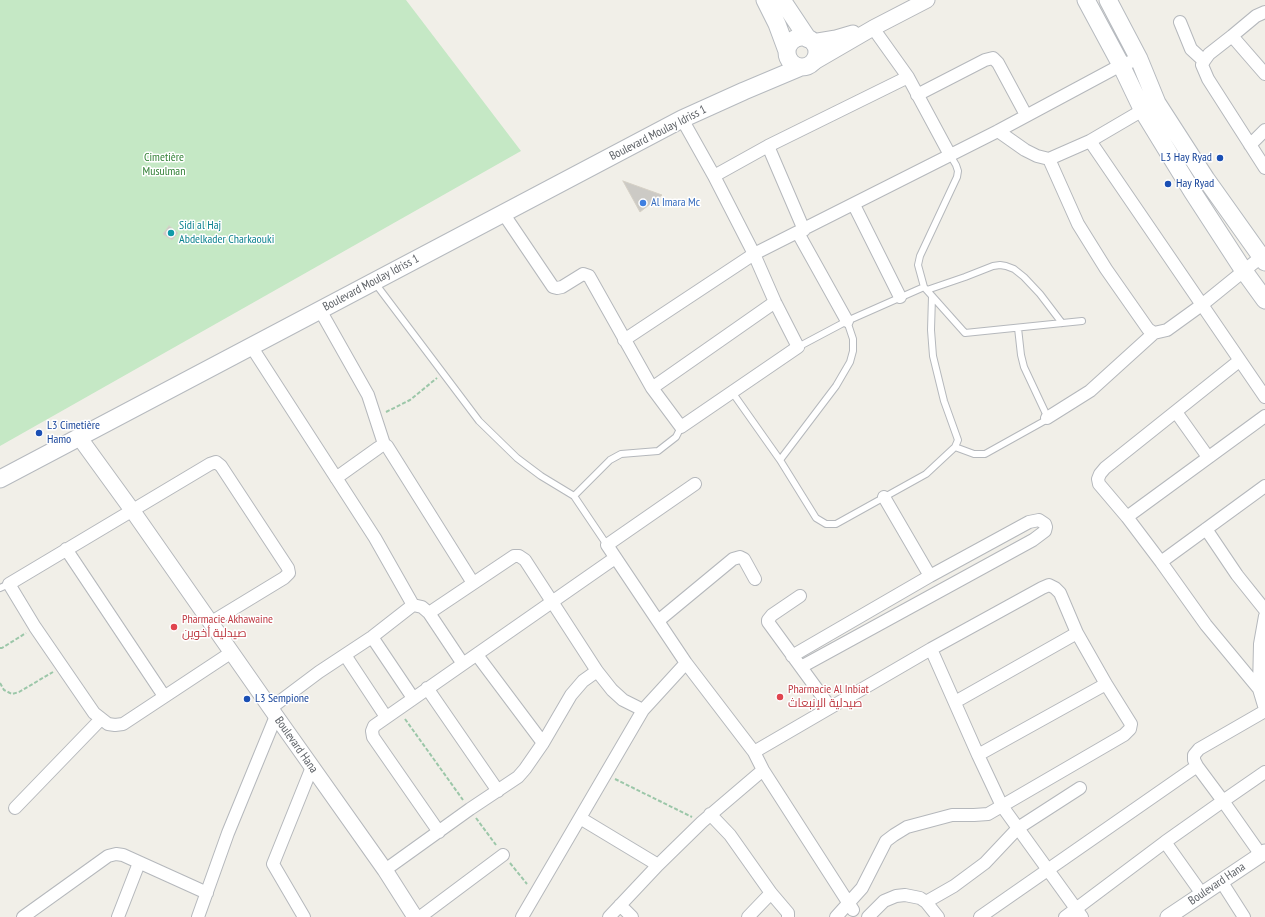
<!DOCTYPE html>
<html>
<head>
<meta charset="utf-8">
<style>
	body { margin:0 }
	canvas { display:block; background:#f1efe8 }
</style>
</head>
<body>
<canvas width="1265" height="917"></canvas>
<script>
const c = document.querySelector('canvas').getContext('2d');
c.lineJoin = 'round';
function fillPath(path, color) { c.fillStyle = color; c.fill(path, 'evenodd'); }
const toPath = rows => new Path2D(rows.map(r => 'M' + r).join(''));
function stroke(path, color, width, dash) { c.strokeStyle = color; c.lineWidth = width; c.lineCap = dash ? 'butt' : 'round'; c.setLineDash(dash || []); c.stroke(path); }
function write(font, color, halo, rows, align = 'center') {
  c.font = font + ' "PT Sans Narrow",Cairo,sans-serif'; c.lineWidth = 3; c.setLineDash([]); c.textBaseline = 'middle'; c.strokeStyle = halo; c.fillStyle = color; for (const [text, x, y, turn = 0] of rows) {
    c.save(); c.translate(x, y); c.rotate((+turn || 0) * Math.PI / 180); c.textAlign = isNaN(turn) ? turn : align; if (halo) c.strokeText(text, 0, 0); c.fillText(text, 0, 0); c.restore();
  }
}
fillPath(toPath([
	[0,0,406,0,521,151,0,446]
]), '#c5e8c5');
const building = toPath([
	[623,181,662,195,640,212,623,181],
	[169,226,178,233,172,240,163,234,169,226]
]);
fillPath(building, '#cccac5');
stroke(building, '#d6d1c6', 1);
const service = toPath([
	[375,283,479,421,517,458,541,476,574,496],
	[924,287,918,265,920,256,957,177,958,171,956,165,950,155],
	[927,290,965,277,993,266,1000,265,1006,266,1014,269,1024,277,1040,294,1062,323],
	[798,347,847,321,924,287,965,333,1082,321],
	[732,392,780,460,836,386,850,362,853,351,853,339,847,321],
	[955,447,974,454,985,454,1046,420,1047,416,1024,367,1021,355,1018,328],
	[780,460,816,518,826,524,836,524,926,474,955,447,958,440,944,401,933,356,931,330,932,296],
	[607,545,574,496,610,460,621,454,658,451,676,437,681,427],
	[0,588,9,584]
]);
const minor = toPath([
	[1265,12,1256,16,1232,36,1209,54,1204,61,1202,65,1208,79,1265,168],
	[1180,22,1191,49,1204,61],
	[873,28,908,77,950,155],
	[1232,36,1265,74],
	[917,95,985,60,993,58,998,63,1026,115],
	[998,131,1025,150,1037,156,1049,159,1090,141,1148,107],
	[1090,141,1265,397],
	[1250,145,1265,130],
	[768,146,804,230],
	[1049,159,1078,224,1106,269,1148,329,1154,333,1167,330,1203,304,1261,257],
	[714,176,768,146,908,77],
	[854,205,900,297],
	[503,213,553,287,557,288,562,287,583,274,589,276,652,388,681,427,798,347,775,302,754,254,714,176,682,119],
	[798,233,847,321],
	[320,310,368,395,384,444],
	[624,340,754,254,998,131,1121,65,1139,59],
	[251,346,375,538,413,605],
	[1239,361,1105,468,1100,474,1098,479,1099,484,1127,517,1161,562,1206,625,1259,689],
	[652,388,775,302],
	[1176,412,1208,457],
	[1047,418,1090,391,1154,333],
	[336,478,378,448,384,444,387,446,473,583],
	[695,484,607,545,686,663,754,752,763,770,853,910],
	[884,497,930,576],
	[1127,517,1265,416],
	[1206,529,1237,575,1265,610],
	[66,549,164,696],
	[1161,562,1265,486],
	[800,596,772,615,768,620,768,622,830,707],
	[429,613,463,664],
	[1265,616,1260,644,1259,689,1265,709],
	[658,621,733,559,740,557,744,559,755,579],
	[210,623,284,578,289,573,288,568,221,466,216,462,210,464,9,584,35,627,94,713,108,724,115,725,123,724,232,652],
	[372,637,413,698],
	[931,649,978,755,1002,806,1082,917],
	[345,655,386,717],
	[477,655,543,743],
	[792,656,930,576,1029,522,1039,520,1045,524,1046,527,1045,531,1033,540,801,667],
	[427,688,498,791],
	[955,702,1077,633],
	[271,708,319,672,372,637,413,605,422,607,429,613,514,556,519,556,525,560,597,671,612,690,623,700,643,710],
	[754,752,931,649,1042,588,1049,585,1055,588,1060,593,1077,633,1106,684,1131,724,1130,729,1124,735,988,814,974,815,952,815,907,827,894,835,886,841,862,888,836,917],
	[978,755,1106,684],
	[15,808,101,719],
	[710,814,730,835,771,893,788,913,788,917],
	[580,818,658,865],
	[439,832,373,737,372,731,374,726,615,558],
	[1165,842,1202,894],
	[1261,855,1223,801,1265,772],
	[385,870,470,809,518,777,525,769,543,743,571,695,583,681,597,671],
	[1221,881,1244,917],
	[926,902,954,886,985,863,1018,828,1080,788],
	[620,905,632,917],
	[23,917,108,856,116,854,123,855,207,893],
	[118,917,139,863],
	[198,917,228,833,276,716],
	[304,917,273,864,312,767],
	[420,917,503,855],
	[522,917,643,710,686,663],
	[609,917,658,865,702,822,763,770],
	[748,917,771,893],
	[868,917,884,901,896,896,905,895,920,898,926,902,938,917],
	[980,917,1197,766],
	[1065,917,1165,842,1223,801,1197,766,1194,760,1194,755,1199,749,1265,711]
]);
const tertiary = toPath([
	[812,42,836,38,853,33],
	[811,64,873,28,927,0],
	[79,437,132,510,276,716,385,870,415,917],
	[1168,917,1265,852]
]);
const secondary = toPath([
	[765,0,777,24,787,51],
	[782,0,808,39],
	[1086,0,1121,65,1143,111,1192,191,1244,271,1265,300],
	[1108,0,1139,59,1157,103,1206,179,1265,262],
	'787 52a15 15 0 1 1 30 0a15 15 0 1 1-30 0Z',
	[0,479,682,119,744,91,801,67]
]);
stroke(service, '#b5b8bc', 8);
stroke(minor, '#b5b8bc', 14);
stroke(tertiary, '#b5b8bc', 17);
stroke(secondary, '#b6babf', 19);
stroke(toPath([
	[386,412,410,400,437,378],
	[0,648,2,648,26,633],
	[0,683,4,690,12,694,19,692,53,672],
	[405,719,463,800],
	[615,779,692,817],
	[476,818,496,845],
	[510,863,527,884]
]), '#9cc7a9', 2, [4, 2]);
stroke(service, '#fff', 6);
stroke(minor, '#fff', 12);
stroke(tertiary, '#fff', 15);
stroke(secondary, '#fff', 17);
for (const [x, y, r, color] of [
	[1220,158,4,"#1a4fb4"],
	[1168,184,4,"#1a4fb4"],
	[643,203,4,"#3f7fe0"],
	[171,233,4,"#0f9aa8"],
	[39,433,4,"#1a4fb4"],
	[174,627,4,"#e0444e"],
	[780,697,4,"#e0444e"],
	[247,699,4,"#1a4fb4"]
]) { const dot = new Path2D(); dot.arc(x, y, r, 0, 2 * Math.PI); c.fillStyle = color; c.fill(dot); stroke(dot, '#fff', 1.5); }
write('12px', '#5f6368', '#fff', [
	["Boulevard Moulay Idriss 1",658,133,-27],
	["Boulevard Moulay Idriss 1",371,283,-28],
	["Boulevard Hana",296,745,55],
	["Boulevard Hana",1217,884,-34]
]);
write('12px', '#348238', '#fff', [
	["Cimetière",164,158],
	["Musulman",164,172]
]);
write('12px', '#164399', '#fff', [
	["L3 Hay Ryad",1212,158,"right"],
	["Hay Ryad",1176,184],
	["L3 Cimetière",47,426],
	["Hamo",47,440],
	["L3 Sempione",255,699]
], 'left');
write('12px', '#366cbe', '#fff', [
	["Al Imara Mc",651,203]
], 'left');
write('12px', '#0d838f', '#fff', [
	["Sidi al Haj",179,226],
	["Abdelkader Charkaouki",179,240]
], 'left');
write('12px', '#be3a42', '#fff', [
	["Pharmacie Akhawaine",182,620],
	["صيدلية أخوين",182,634],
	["Pharmacie Al Inbiat",788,690],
	["صيدلية الإنبعاث",788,704]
], 'left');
</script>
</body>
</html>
